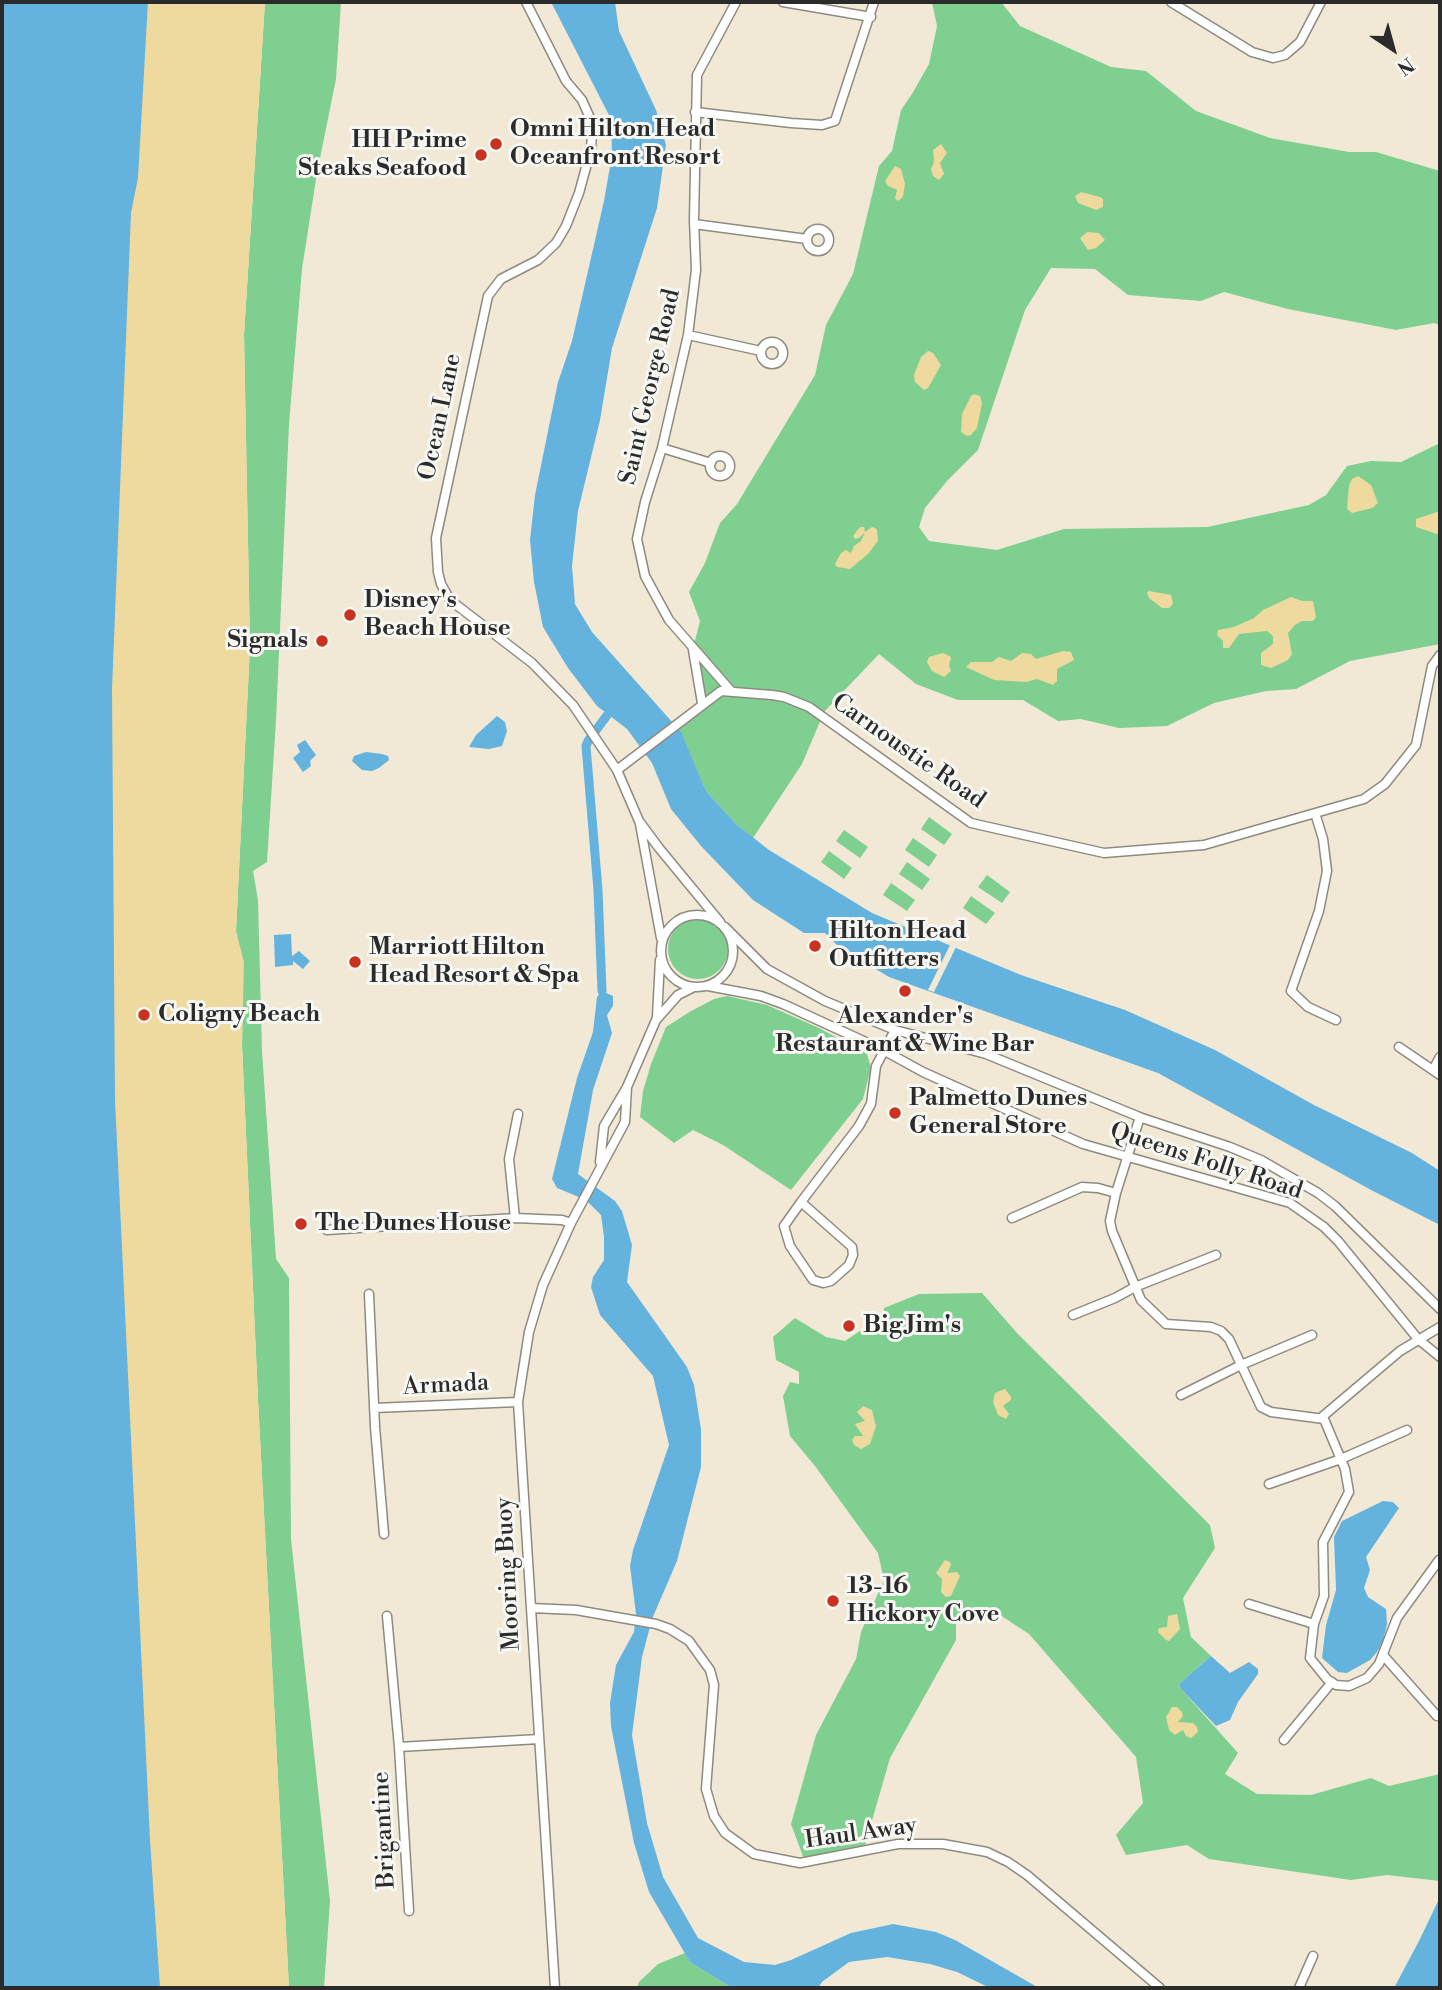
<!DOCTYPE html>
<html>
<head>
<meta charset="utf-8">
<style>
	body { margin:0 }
	#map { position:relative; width:1442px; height:1990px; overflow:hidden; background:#f1e9d5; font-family:"Libre Bodoni",serif }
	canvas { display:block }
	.frame { position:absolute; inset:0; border:4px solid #2b2b2b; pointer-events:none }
	.north { position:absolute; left:1358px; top:14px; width:70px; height:70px; -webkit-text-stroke:5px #f6f6f2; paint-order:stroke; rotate:144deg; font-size:19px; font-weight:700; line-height:28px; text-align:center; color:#2b2b2b }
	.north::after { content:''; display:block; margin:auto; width:24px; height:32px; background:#2b2b2b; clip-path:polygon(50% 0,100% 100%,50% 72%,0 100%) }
</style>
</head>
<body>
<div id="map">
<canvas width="1442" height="1990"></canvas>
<div class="frame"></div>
<div class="north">N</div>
</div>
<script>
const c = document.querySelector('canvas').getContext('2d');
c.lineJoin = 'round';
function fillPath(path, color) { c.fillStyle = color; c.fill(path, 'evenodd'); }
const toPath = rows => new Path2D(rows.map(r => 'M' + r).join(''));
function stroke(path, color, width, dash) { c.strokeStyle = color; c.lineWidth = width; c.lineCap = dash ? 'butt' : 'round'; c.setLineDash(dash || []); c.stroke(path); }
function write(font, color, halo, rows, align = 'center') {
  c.font = font + ' "Libre Bodoni",serif'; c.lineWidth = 6; c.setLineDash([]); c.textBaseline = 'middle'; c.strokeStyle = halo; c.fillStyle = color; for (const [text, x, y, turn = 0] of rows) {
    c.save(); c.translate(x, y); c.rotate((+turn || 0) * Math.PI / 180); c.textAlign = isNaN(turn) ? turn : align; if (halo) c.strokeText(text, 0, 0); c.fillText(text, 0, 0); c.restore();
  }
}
fillPath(toPath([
	[265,2,341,2,336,79,317,173,302,269,289,424,276,720,267,862,253,871,258,900,262,1051,276,1259,289,1278,291,1539,330,1901,324,1988,289,1988,258,1399,242,1045,243,993,236,931,250,646,244,335],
	[932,2,1001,2,1020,26,1111,67,1146,71,1196,111,1270,138,1349,152,1376,152,1440,171,1440,325,1434,323,1396,330,1288,309,1224,292,1201,301,1128,295,1095,269,1051,268,1025,310,978,450,947,481,925,508,919,527,929,541,997,550,1064,529,1207,527,1309,505,1326,495,1347,466,1371,461,1401,462,1440,443,1440,644,1350,661,1296,689,1266,691,1214,703,1167,726,1119,728,1081,719,1058,721,1023,700,958,700,916,684,879,654,824,712,802,764,753,838,736,824,706,791,679,729,699,713,695,678,690,660,700,621,689,592,705,563,720,523,737,504,815,375,826,325,853,274,879,166,892,151,901,110,912,94,929,64,937,26],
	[929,817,952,834,944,845,921,829],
	[844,830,868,847,860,858,836,841],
	[913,838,937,855,929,867,905,850],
	[829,851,852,868,844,879,821,862],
	[907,862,930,879,922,890,899,874],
	[987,875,1010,892,1002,903,978,887],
	[891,883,915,900,907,911,883,895],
	[971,896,995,913,986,924,963,908],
	'668 949a30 30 0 1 1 60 0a30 30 0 1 1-60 0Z',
	[727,996,767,1005,819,1028,867,1054,871,1068,863,1099,791,1190,723,1145,693,1130,674,1143,640,1117,643,1091,651,1064,666,1027,691,1011,714,999],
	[982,1293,1017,1333,1210,1525,1215,1548,1183,1598,1191,1637,1211,1656,1179,1684,1181,1689,1238,1753,1225,1774,1257,1794,1311,1795,1371,1778,1389,1786,1440,1774,1440,1881,1387,1875,1351,1880,1209,1859,1187,1845,1126,1855,1116,1835,1143,1803,1136,1757,1029,1634,997,1613,956,1618,956,1640,890,1758,865,1845,804,1859,791,1824,816,1735,856,1659,861,1632,884,1580,878,1553,815,1466,790,1436,783,1396,790,1382,799,1384,799,1372,776,1360,773,1337,795,1318,826,1337,845,1341,884,1315,884,1308,919,1294],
	[685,1953,690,1962,732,1988,637,1988,639,1982,658,1964]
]), '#7fcf90');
fillPath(toPath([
	[62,2,265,2,244,335,250,646,236,931,244,962,242,1045,258,1399,289,1988,95,1988],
	[941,144,947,153,940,163,944,174,939,180,933,176,931,169,934,162,933,150],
	[895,166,901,169,905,184,903,197,898,201,895,198,897,190,888,186,885,181],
	[1081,192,1100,197,1103,199,1103,207,1096,210,1078,203,1075,196],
	[1087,232,1099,233,1105,240,1096,248,1088,250,1080,238],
	[928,351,933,353,941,365,928,388,924,390,915,382,914,375,921,357],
	[974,394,980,396,982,403,977,428,971,435,967,436,961,432,962,414,971,396],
	[1358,476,1371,485,1378,503,1372,508,1352,513,1347,509,1349,485,1352,479],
	[1440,511,1440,535,1416,527,1416,519],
	[860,527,864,527,865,532,872,527,877,529,878,541,868,554,850,569,837,567,835,564,841,553,846,550,851,553,854,546,861,541,865,532,859,538,855,539,853,536],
	[1149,591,1171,595,1173,604,1169,608,1162,608,1149,598,1147,592],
	[1291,597,1302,601,1313,601,1316,617,1313,621,1302,621,1295,625,1288,633,1292,654,1288,660,1271,668,1261,665,1261,653,1273,644,1273,636,1267,631,1239,634,1229,648,1223,648,1223,641,1217,635,1218,630,1234,627,1254,618,1263,610],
	[1063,651,1071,652,1074,660,1057,669,1057,681,1053,685,1037,679,1026,682,994,680,966,667,971,662,992,662,999,657,1011,661,1022,653,1031,654,1036,659],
	[943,653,951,657,949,666,951,671,944,677,932,671,927,662,929,657],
	[1005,1389,1011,1397,1011,1400,1003,1406,1009,1414,1006,1419,998,1415,993,1402,995,1393],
	[863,1406,872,1410,876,1426,870,1444,861,1449,854,1445,852,1440,855,1436,863,1436,855,1424,865,1421,857,1412],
	[945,1560,950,1562,951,1565,947,1573,957,1572,960,1576,951,1596,946,1597,941,1592,942,1579,936,1573],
	[1177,1614,1180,1629,1169,1641,1166,1640,1158,1632,1159,1628,1167,1627,1168,1616],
	[1172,1707,1177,1707,1182,1712,1183,1716,1178,1722,1193,1723,1197,1727,1198,1732,1191,1738,1186,1736,1183,1730,1175,1735,1169,1730,1166,1717]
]), '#eeda9e');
fillPath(toPath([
	[2,2,148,2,138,178,131,213,112,689,115,1100,150,1840,160,1988,2,1988],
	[551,2,615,2,619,31,656,110,666,145,657,208,612,348,600,420,578,511,572,566,575,604,592,632,681,732,706,791,736,824,769,850,872,913,1021,975,1125,1010,1215,1050,1314,1105,1412,1153,1440,1171,1440,1225,1373,1191,1158,1073,889,977,839,947,825,933,804,933,753,900,701,846,671,809,652,763,627,729,597,706,568,668,543,627,534,582,530,540,535,495,558,382,572,341,604,201,612,155,611,119],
	[497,716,505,722,507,731,502,746,489,749,469,747,476,735],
	[305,740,316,755,310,761,311,766,303,772,293,758,300,752,297,745],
	[366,752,382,754,388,756,389,760,379,768,372,771,362,770,352,761,354,756],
	[291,934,292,956,299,951,310,961,303,969,293,961,293,965,275,967,274,935],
	[602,991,613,996,613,1006,607,1015,612,1033,593,1090,578,1174,615,1201,622,1211,632,1245,627,1282,687,1367,694,1385,701,1429,701,1467,677,1561,652,1619,642,1657,632,1735,647,1823,663,1877,698,1938,744,1962,775,1965,791,1960,851,1933,893,1924,936,1932,955,1940,1039,1988,990,1988,957,1972,930,1964,887,1957,849,1962,822,1982,818,1988,732,1988,690,1962,649,1892,634,1843,611,1726,610,1703,616,1665,634,1632,636,1614,630,1566,633,1550,669,1445,653,1376,600,1315,591,1287,593,1277,604,1260,604,1237,601,1215,586,1200,557,1188,552,1179,577,1078,593,1032,597,997],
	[1383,1501,1393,1502,1399,1508,1366,1557,1370,1570,1364,1588,1368,1597,1386,1609,1387,1624,1383,1641,1377,1652,1370,1660,1347,1673,1338,1672,1322,1658,1326,1625,1336,1590,1334,1537,1342,1521],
	[1211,1656,1230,1673,1249,1662,1258,1669,1258,1674,1238,1702,1230,1720,1216,1726,1181,1689,1179,1684],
	[1440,1897,1440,1988,1394,1988,1420,1939]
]), '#64b3de');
fillPath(toPath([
	[950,945,956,947,934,992,928,990]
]), '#f1e9d5');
stroke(toPath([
	[602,991,598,890,586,746,588,741,608,714]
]), '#64b3de', 9);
const street = toPath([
	[526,2,566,81,582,100,590,118,592,134,591,149,579,193,566,226,556,243,538,260,501,279,488,296,436,538,438,572,441,584,450,600,532,663,573,705,617,770,639,821,659,848,720,922],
	[783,2,871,17],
	[1171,2,1252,52,1273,58,1285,55,1300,42,1321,2],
	[695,112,791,123,822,125,835,121,874,2],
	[694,224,807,239],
	'807 240a11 11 0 1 1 22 0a11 11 0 1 1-22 0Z',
	[688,335,761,351],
	'761 353a11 11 0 1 1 22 0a11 11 0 1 1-22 0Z',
	[662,448,711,463],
	'710 466a10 10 0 1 1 20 0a10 10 0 1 1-20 0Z',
	[693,650,702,703],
	[731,691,669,620,645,576,637,539,645,502,662,448,688,335,696,270,694,220,697,75,736,2],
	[617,770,721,691,772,695,784,697,809,707,971,823,1104,853,1204,845,1364,799,1385,784,1416,745,1432,666,1440,655],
	[1315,813,1323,839,1327,871,1319,911,1291,991,1308,1007,1336,1020],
	[640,824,661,938],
	'661 951a36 36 0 1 1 72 0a36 36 0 1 1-72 0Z',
	[725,927,767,969,825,1001,895,1030,986,1054,1142,1118,1230,1147,1261,1160,1318,1193,1335,1206,1440,1309],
	[708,986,761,996,783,1004,883,1050,923,1072,1083,1144,1290,1203,1324,1227,1338,1241,1418,1339,1440,1357],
	[657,1017,660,960],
	[1399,1047,1440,1075],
	[1434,1068,1440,1057],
	[1140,1117,1116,1193,1110,1221,1112,1231,1141,1300,1166,1324,1211,1327,1221,1331,1229,1339,1261,1407,1271,1412,1324,1419,1345,1469,1349,1492,1323,1542,1324,1596,1314,1624,1310,1658,1327,1679,1336,1685,1349,1686,1367,1678,1379,1664,1397,1618,1439,1560],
	[600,1162,604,1126,627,1087,656,1020,678,995,692,988],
	[801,1202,852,1247,853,1255,849,1265,831,1281,823,1283,813,1280,790,1246,784,1226,801,1202,859,1126,871,1104,876,1066,895,1030],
	[515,1218,509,1159,518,1114],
	[1012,1218,1082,1187,1098,1188,1116,1193],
	[327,1230,515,1218,562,1220,571,1223],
	[369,1294,375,1427,384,1534],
	[1073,1315,1115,1298,1135,1287,1216,1255],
	[1181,1395,1241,1365,1312,1335],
	[374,1408,518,1402],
	[1322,1417,1400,1351,1440,1327],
	[1269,1484,1341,1459,1407,1430],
	[1249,1604,1314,1624],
	[531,1608,576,1610,656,1624,670,1629,689,1641,710,1670,714,1685,706,1789,714,1816,725,1833,754,1854,800,1863,898,1844,943,1844,987,1852,1008,1862,1027,1875,1160,1988],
	[387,1616,399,1747,409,1911],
	[1383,1655,1437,1716],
	[1284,1740,1332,1682],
	[399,1747,539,1739],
	[555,1988,518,1402,529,1332,543,1285,571,1223,625,1122,627,1087],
	[1299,1988,1313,1956]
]);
stroke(street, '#8e8a80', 11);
stroke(street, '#fff', 8);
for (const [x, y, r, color] of [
	[496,144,7,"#c8321e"],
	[481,155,7,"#c8321e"],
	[350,615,7,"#c8321e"],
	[322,641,7,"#c8321e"],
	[815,946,7,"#c8321e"],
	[355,962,7,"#c8321e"],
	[905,991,7,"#c8321e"],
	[144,1015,7,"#c8321e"],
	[895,1113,7,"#c8321e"],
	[301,1224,7,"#c8321e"],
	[849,1326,7,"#c8321e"],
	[833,1601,7,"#c8321e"]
]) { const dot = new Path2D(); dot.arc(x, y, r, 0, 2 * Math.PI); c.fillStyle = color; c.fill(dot); stroke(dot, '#f6f6f2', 2.5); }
write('bold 24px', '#2b2b2b', '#f6f6f2', [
	["Omni Hilton Head",510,130],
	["Oceanfront Resort",510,158],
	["HH Prime",467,141,"right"],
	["Steaks Seafood",467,169,"right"],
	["Disney's",364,601],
	["Beach House",364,629],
	["Signals",308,641,"right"],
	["Hilton Head",829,932],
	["Outfitters",829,960],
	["Marriott Hilton",369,948],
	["Head Resort & Spa",369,976],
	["Coligny Beach",158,1015],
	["Alexander's",905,1017,"center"],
	["Restaurant & Wine Bar",905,1045,"center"],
	["Palmetto Dunes",909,1099],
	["General Store",909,1127],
	["The Dunes House",315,1224],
	["Big Jim's",863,1326],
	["13-16",847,1587],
	["Hickory Cove",847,1615]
], 'left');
write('24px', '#2b2b2b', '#f6f6f2', [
	["Saint George Road",651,387,-77],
	["Ocean Lane",441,417,-78],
	["Carnoustie Road",908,752,35],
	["Queens Folly Road",1206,1162,18],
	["Armada",446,1386,-3],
	["Mooring Buoy",509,1574,-93],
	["Brigantine",385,1830,-93],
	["Haul Away",861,1834,-8]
]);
</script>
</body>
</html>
